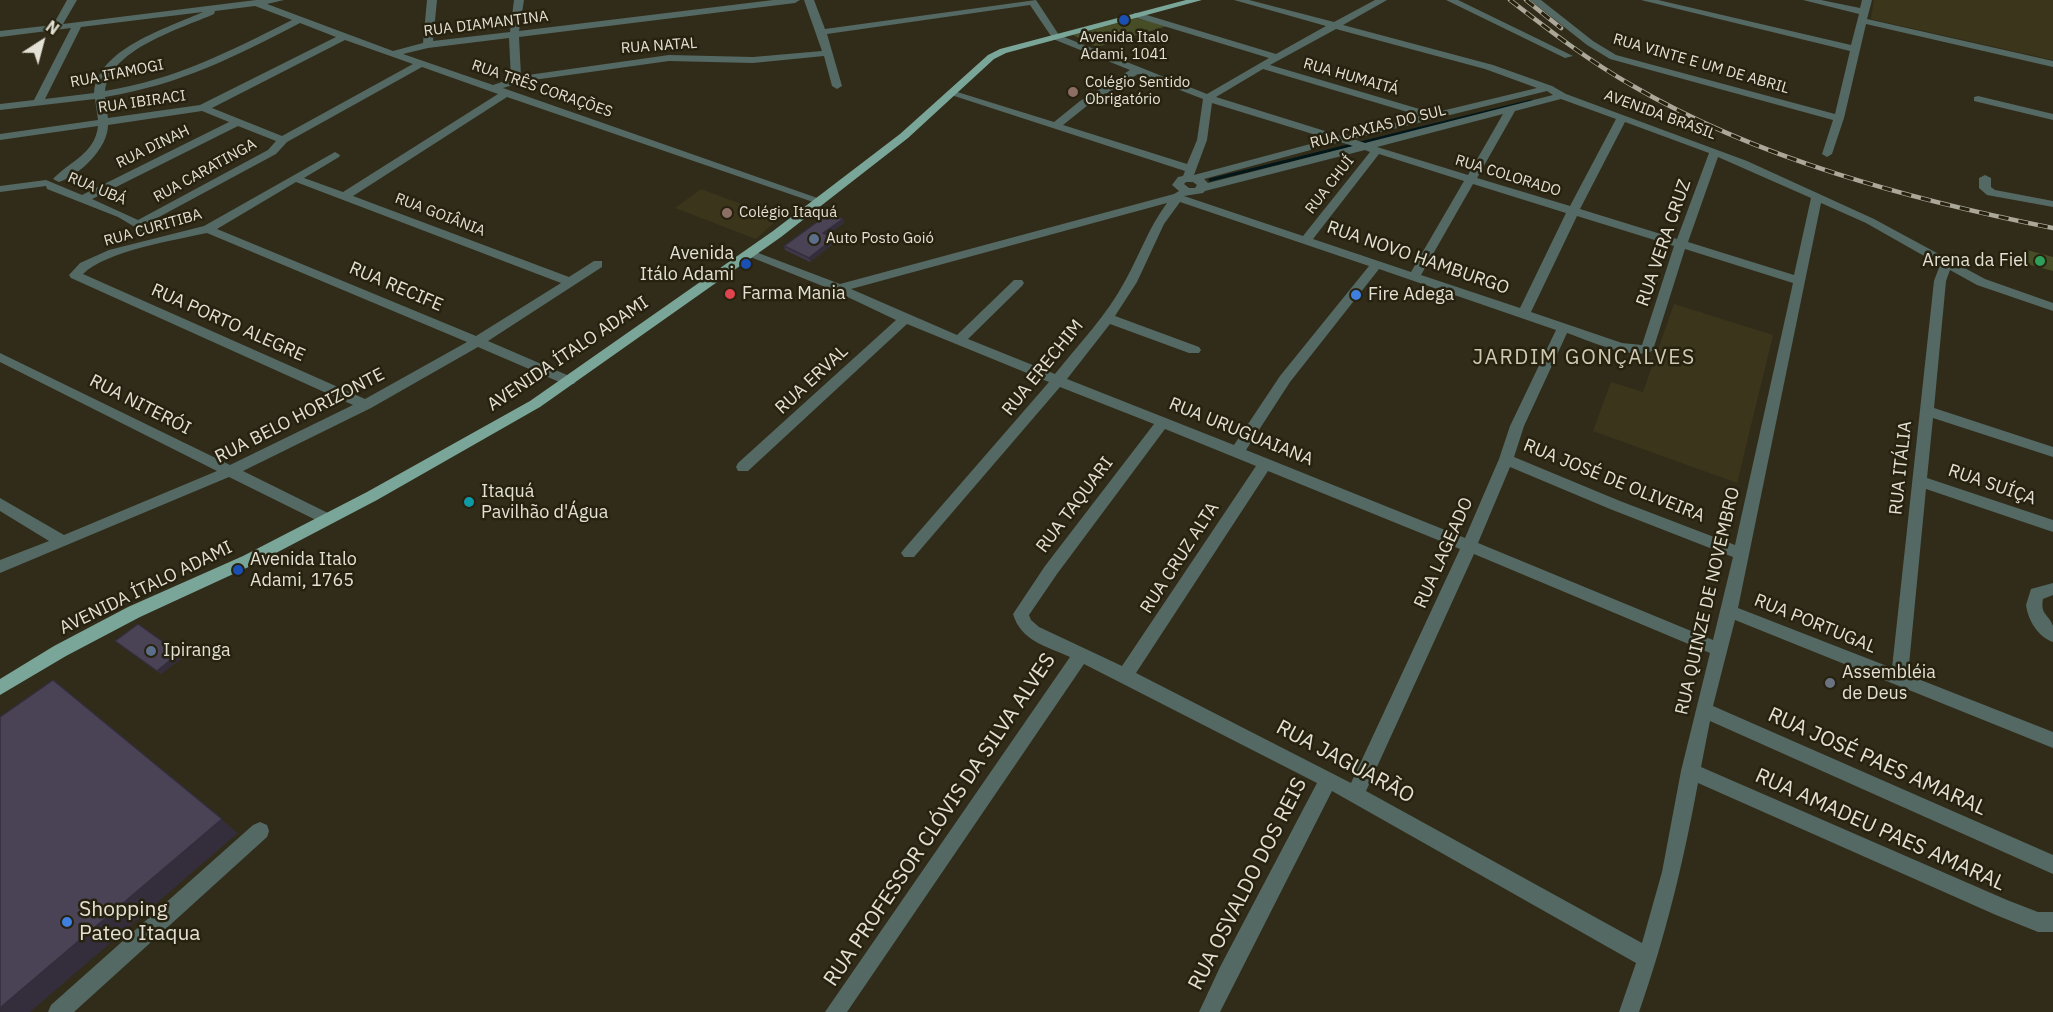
<!DOCTYPE html>
<html>
<head>
<meta charset="utf-8">
<style>
  body { margin:0 }
  #map { position:relative; width:2053px; height:1012px; overflow:hidden; background:#312c19; font-family:"IBM Plex Sans",sans-serif }
  canvas { display:block }
  .north { position:absolute; left:12px; top:12px; width:60px; height:60px; -webkit-text-stroke:4px #27220f; paint-order:stroke; rotate:36deg; font-size:16px; font-weight:700; line-height:24px; text-align:center; color:#e3e0d4 }
  .north::after { content:''; display:block; margin:auto; width:21px; height:27px; background:#e3e0d4; clip-path:polygon(50% 0,100% 100%,50% 72%,0 100%) }
</style>
</head>
<body>
<div id="map">
<canvas width="2053" height="1012"></canvas>
<div class="north">N</div>
</div>
<script>
const ctx = document.querySelector('canvas').getContext('2d');
ctx.lineJoin = 'round';
function fill(path, color) { ctx.fillStyle = color; ctx.fill(path, 'evenodd'); }
function strokePath(path, color, width, dash) { ctx.strokeStyle = color; ctx.lineWidth = width; ctx.lineCap = dash ? 'butt' : 'round'; ctx.setLineDash(dash || []); ctx.stroke(path); }
function write(font, color, halo, rows, align = 'center') {
  ctx.font = font + ' "IBM Plex Sans",sans-serif'; ctx.lineWidth = 5; ctx.setLineDash([]); ctx.textBaseline = 'middle'; ctx.strokeStyle = halo; ctx.fillStyle = color; for (const [text, x, y, turn = 0] of rows) {
    ctx.save(); ctx.translate(x, y); ctx.rotate((+turn || 0) * Math.PI / 180); ctx.textAlign = isNaN(turn) ? turn : align; if (halo) ctx.strokeText(text, 0, 0); ctx.fillText(text, 0, 0); ctx.restore();
  }
}
const built = new Path2D(`
  M1874 0H2053V60L1871 19Z
  M701 189 779 218 756 239 675 208Z
  M1674 304 1773 335 1737 483 1593 431 1611 382 1643 392Z`);
const green = new Path2D(`
  M1136 18 1167 26 1097 47 1073 35Z
  M2027 250 2053 257V271L2027 264Z`);
const stream = new Path2D(`
  M1210 180 1531 101`);
const minor = new Path2D(`
  M67 0H77L63 24 256 0H284L267 4 393 51 423 43 427 0H437L433 41 510 32 514 0H524L519 31 773 0H800L795 3 519 37 521 76 669 55 753 57 822 51 804 0H814L825 29 1036 0 1059 35 1207 94 1269 58 1134 17V13H1140L1276 54 1326 26 1234 0H1249L1334 22 1375 0H1387L1343 25 1493 65 1552 86 1566 94 1747 161 1874 219 1985 279 2053 303V311L1977 285 1950 270 1946 281 1934 408 2053 447V457L1933 418 1927 478 2053 520V532L1926 489 1908 675 2053 732V748L1735 620 1713 706 2053 855V874L1710 721 1701 767 2007 900 2038 912H2053V932H2038L1996 915 1698 783C1683 864 1666 935 1639 1012H1619L1636 963 1332 791 1220 1012H1199L1220 967 1317 783 1084 664 847 1012H825L1070 657C1046 646 1021 641 1013 614L1045 566 1154 424 1060 387 914 557H904L901 553 904 549 1049 382 907 324 748 471H738L736 467 738 463 896 320 835 291 743 254 745 251H753L840 284 1174 194 1179 191 1172 185 1178 177 1183 176 1185 171 945 93 954 91 1054 122 1080 101 1130 70 1053 39 1030 5 827 34 842 86 837 89 832 86 824 56 753 63 669 61 526 81 503 88 826 201 824 203H816L507 97 353 196 569 277 594 261H602V267L488 341 574 378 576 381 574 384H564L478 347 371 408 243 471 332 515 335 519 332 523H322L229 477 0 573V560L49 541 0 511V498L64 535 217 471 0 362V353L230 465 353 405 71 278 69 275 80 263 109 250 204 226 335 152 340 155 339 157 304 178 343 192 498 94 422 67 287 142 276 154 146 224 151 229 145 233 118 217 47 189 46 186 0 192V186L46 180 82 195 229 122 202 111 108 125C108 148 80 175 59 182L53 179C70 161 95 154 98 126L0 140V134L98 120 95 99 0 110V104L34 100 71 28 0 37V31L53 25ZM255 6 292 20C228 52 177 79 105 91 110 49 180 29 214 14L215 11ZM203 12C168 28 98 48 94 93L45 99 81 27ZM300 23 336 37 200 105 108 118 105 97C182 84 232 58 300 23ZM1336 29 1485 69 1537 88 1433 113 1270 65ZM509 38 511 79 493 85 403 54 428 48ZM345 40 413 64 282 136 212 108ZM1263 69 1421 116 1341 136 1216 97ZM1138 74 1203 99 1197 140 1187 164 1063 125 1088 105ZM1547 91 1553 95 1365 143 1353 139ZM1561 99 1616 119 1570 206 1477 178 1515 111ZM1212 103 1329 139 1194 175 1207 140ZM1503 114 1468 175 1377 147ZM1625 122 1709 153 1677 239 1580 209ZM238 126 276 141 268 150 138 220 92 199ZM1340 142 1353 146 1208 183 1204 179ZM1365 150 1370 152 1303 236 1184 196 1203 193 1205 191ZM1379 154 1464 181 1411 272 1313 239ZM1718 157 1811 198 1794 275 1688 242ZM296 182 561 283 476 336 217 229ZM1186 182H1193L1197 185 1195 188H1189L1184 184ZM1473 184 1566 213 1520 308 1421 275ZM1180 202 1369 266 1280 376 1234 445 1067 379 1110 324 1189 353H1199L1201 350 1199 347 1115 316 1137 282 1164 224ZM1167 203C1149 227 1140 254 1125 281 1107 315 1079 344 1055 374L968 339 1022 286 1024 283 1022 280H1014L957 335 851 289ZM1821 203 1866 223 1940 265 1934 281 1892 668 1738 608ZM1577 216 1674 246 1642 345 1622 343 1531 312ZM207 233 467 342 365 399 83 274C106 251 175 240 207 233ZM1685 249 1793 283 1735 545 1620 501 1514 457 1524 426 1567 333C1585 339 1638 363 1653 350ZM1379 269 1556 330 1510 426 1499 459 1465 538 1246 450 1290 382ZM1165 429 1256 466 1122 666 1039 627 1031 620 1029 615 1057 574ZM1510 467 1610 509 1733 557 1713 640 1478 543ZM1268 471 1460 549 1351 783 1136 673ZM1474 554 1710 653 1681 771 1662 872 1642 943 1366 791Z
  M1446 0H1458L1573 56 1565 58Z
  M1530 0H1541L1593 41 1616 55 1835 114 1850 51 1641 0H1658L1851 45 1859 14 1803 0H1821L1860 8 1862 0H1872L1867 19 2053 61V67L1866 24 1844 118 1832 154 1827 157 1822 154 1833 120 1610 59 1587 45Z
  M1978 96 2053 114V120L1974 101V97Z
  M1985 175 1991 178V187L1995 190 2053 201V207L1987 195 1979 188V178Z
  M2053 583V595L2043 599C2040 615 2049 614 2053 626 2053 630 2053 638 2053 642 2038 637 2028 620 2026 605L2031 589Z
  M260 822 267 825 269 831 267 837 74 1012H48L51 1005 253 825Z`);
const major = new Path2D(`
  M1186 0H1202L1006 53 994 59 908 138 781 237 540 407 377 500 255 564 140 617 66 656 0 695V679L54 646 128 607 243 556 367 492 530 401 773 231 900 134 988 55 1000 49Z`);
const rail = new Path2D(`
  M1510 0C1550 31 1589 61 1633 86 1758 159 1912 200 2053 228
  M1526 0 1561 28`);
const wall = new Path2D(`
  M843 219 844 223 827 235 834 238 835 242 810 262 785 250 784 246Z
  M115 641 183 657 161 674Z`);
const shadedWall = new Path2D(`
  M843 219 844 223 823 237V233Z
  M834 238 835 242 810 262 809 258Z
  M179 653 183 657 161 674 157 671Z
  M53 680 238 833 30 1012H0Z`);
const building = new Path2D(`
  M828 214 843 219 823 233 834 238 809 258 784 246Z
  M138 624 179 653 157 671 115 641Z
  M53 680 222 819 0 1008V717Z`);
const markers = [
  [1124,20,6,"#1a4fb4"],
  [1073,92,6,"#8d6e63"],
  [727,213,6,"#8d6e63"],
  [814,239,6,"#5c6f8a"],
  [2040,261,6,"#2e9e5b"],
  [746,264,6,"#1a4fb4"],
  [730,294,6,"#e0444e"],
  [1356,295,6,"#3f7fe0"],
  [469,502,6,"#0f9aa8"],
  [238,570,6,"#1a4fb4"],
  [151,651,6,"#5c6f8a"],
  [1830,683,6,"#6b7280"],
  [67,922,6,"#3f7fe0"]
];
const farStreetnames = [
  ["RUA DIAMANTINA",486,24,-7],
  ["RUA NATAL",659,46,-4],
  ["RUA VINTE E UM DE ABRIL",1701,64,16],
  ["RUA ITAMOGI",117,74,-11],
  ["RUA HUMAITÁ",1351,77,16],
  ["RUA TRÊS CORAÇÕES",542,89,19],
  ["RUA IBIRACI",142,102,-8],
  ["AVENIDA BRASIL",1660,115,20],
  ["RUA CAXIAS DO SUL",1378,127,-14],
  ["RUA DINAH",153,147,-26],
  ["RUA CARATINGA",205,171,-29],
  ["RUA COLORADO",1508,176,17],
  ["RUA CHUÍ",1330,185,-52],
  ["RUA UBÁ",97,189,23],
  ["RUA GOIÂNIA",440,215,21],
  ["RUA CURITIBA",153,228,-16]
];
const farPoinames = [
  ["Avenida Italo",1124,38,"center"],
  ["Adami, 1041",1124,55,"center"],
  ["Colégio Sentido",1085,83],
  ["Obrigatório",1085,100],
  ["Colégio Itaquá",739,213],
  ["Auto Posto Goió",826,239]
];
const streetNames = [
  ["RUA VERA CRUZ",1664,243,-71],
  ["RUA NOVO HAMBURGO",1418,258,19],
  ["RUA RECIFE",396,287,23],
  ["RUA PORTO ALEGRE",228,323,24],
  ["AVENIDA ÍTALO ADAMI",568,354,-34],
  ["RUA ERECHIM",1043,368,-51],
  ["RUA ERVAL",812,380,-43],
  ["RUA NITERÓI",140,405,27],
  ["RUA BELO HORIZONTE",300,416,-27],
  ["RUA URUGUAIANA",1241,432,22],
  ["RUA ITÁLIA",1901,468,-84],
  ["RUA JOSÉ DE OLIVEIRA",1614,481,22],
  ["RUA SUÍÇA",1992,485,19],
  ["RUA TAQUARI",1075,505,-53],
  ["RUA LAGEADO",1444,553,-66],
  ["RUA CRUZ ALTA",1180,558,-57],
  ["AVENIDA ÍTALO ADAMI",146,588,-26],
  ["RUA QUINZE DE NOVEMBRO",1708,601,-77],
  ["RUA PORTUGAL",1815,624,22]
];
const poiNames = [
  ["Avenida",734,254,"right"],
  ["Itálo Adami",734,275,"right"],
  ["Arena da Fiel",2028,261,"right"],
  ["Farma Mania",742,294],
  ["Fire Adega",1368,295],
  ["Itaquá",481,492],
  ["Pavilhão d'Água",481,513],
  ["Avenida Italo",250,560],
  ["Adami, 1765",250,581],
  ["Ipiranga",163,651],
  ["Assembléia",1842,673],
  ["de Deus",1842,694]
];
const quarterNames = [
  ["JARDIM GONÇALVES",1584,358]
];
const nearStreetnames = [
  ["RUA JAGUARÃO",1345,762,28],
  ["RUA JOSÉ PAES AMARAL",1877,762,24],
  ["RUA PROFESSOR CLÓVIS DA SILVA ALVES",940,820,-56],
  ["RUA AMADEU PAES AMARAL",1880,830,24],
  ["RUA OSVALDO DOS REIS",1248,884,-63]
];
const nearPoinames = [
  ["Shopping",79,910],
  ["Pateo Itaqua",79,934]
];
fill(built, '#3b351b');
fill(green, '#474e27');
strokePath(stream, '#001619', 3);
fill(minor, '#546963');
fill(major, '#7aa699');
strokePath(rail, '#aba89a', 4.5);
strokePath(rail, '#27220f', 3, [10]);
fill(wall, '#403949');
fill(shadedWall, '#342e3c');
fill(building, '#4a4255');
strokePath(building, '#342e3c', 1.5);
for (const [x, y, r, color] of markers) { const dot = new Path2D(); dot.arc(x, y, r, 0, 2 * Math.PI); ctx.fillStyle = color; ctx.fill(dot); strokePath(dot, '#27220f', 2); }
write('15px', '#e3e0d4', '#27220f', farStreetnames);
write('15px', '#e3e0d4', '#27220f', farPoinames, 'left');
write('18px', '#e3e0d4', '#27220f', streetNames);
write('18px', '#e3e0d4', '#27220f', poiNames, 'left');
ctx.letterSpacing = '1.5px';
write('21px', '#cfc9b2', '#27220f', quarterNames);
ctx.letterSpacing = '0px';
write('21px', '#e3e0d4', '#27220f', nearStreetnames);
write('21px', '#e3e0d4', '#27220f', nearPoinames, 'left');
</script>
</body>
</html>
